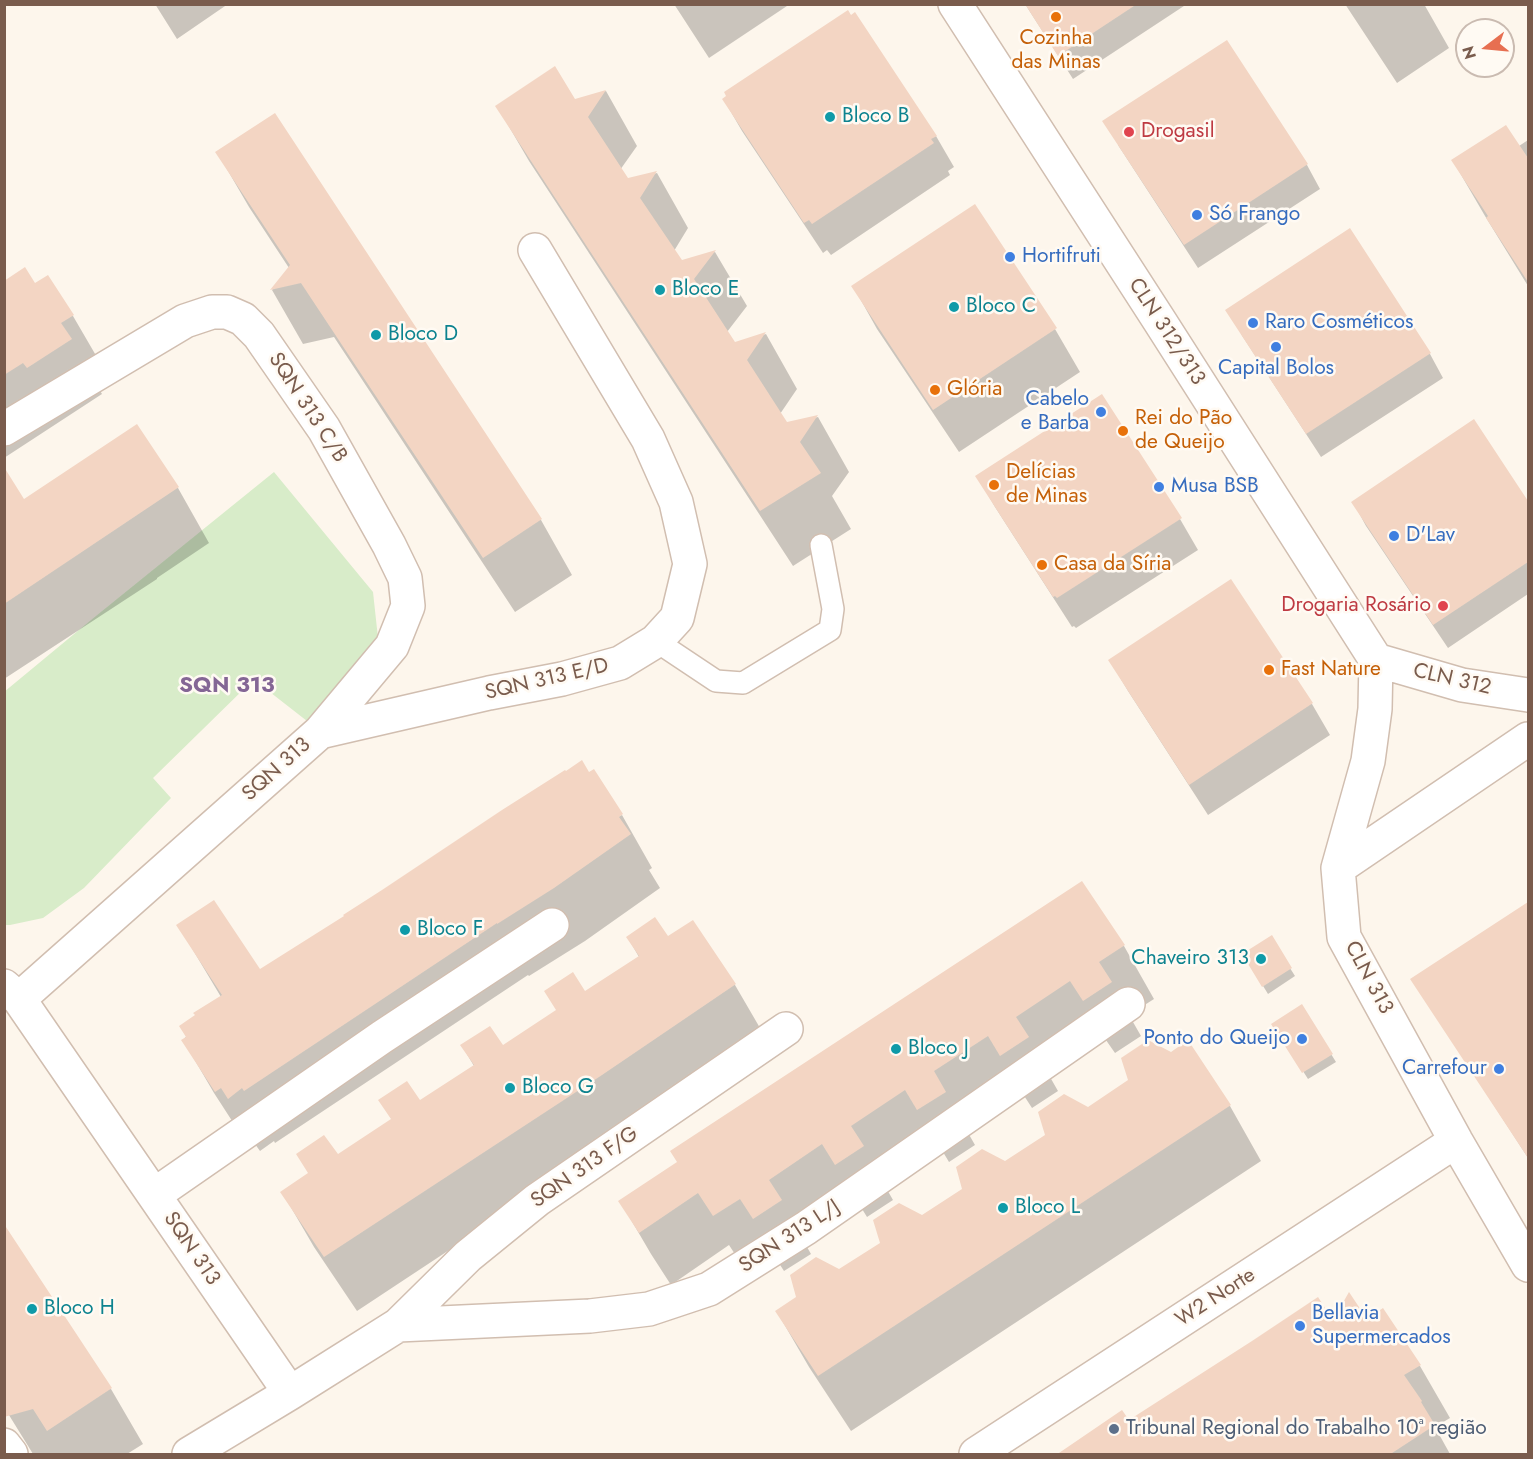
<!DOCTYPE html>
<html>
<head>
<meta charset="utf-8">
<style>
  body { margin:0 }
  #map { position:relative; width:1533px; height:1459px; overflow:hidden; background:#fdf6ec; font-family:Jost,sans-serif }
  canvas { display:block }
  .frame { position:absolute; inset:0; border:6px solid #7a5c4d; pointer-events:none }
  .north { position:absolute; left:1455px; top:18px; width:60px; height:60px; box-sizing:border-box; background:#fffaf3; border:2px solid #cabbb1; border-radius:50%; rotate:254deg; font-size:16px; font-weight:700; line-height:24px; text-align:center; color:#7a5c4d }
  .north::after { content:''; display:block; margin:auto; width:21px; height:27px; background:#e76f51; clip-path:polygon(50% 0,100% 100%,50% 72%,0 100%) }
</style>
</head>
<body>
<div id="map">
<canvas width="1533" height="1459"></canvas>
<div class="frame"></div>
<div class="north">N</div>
</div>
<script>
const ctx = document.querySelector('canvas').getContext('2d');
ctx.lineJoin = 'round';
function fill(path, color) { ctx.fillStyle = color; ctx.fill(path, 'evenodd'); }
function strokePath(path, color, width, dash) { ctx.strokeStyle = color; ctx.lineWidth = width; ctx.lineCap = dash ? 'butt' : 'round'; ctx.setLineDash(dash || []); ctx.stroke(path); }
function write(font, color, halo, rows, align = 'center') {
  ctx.font = font + ' Jost,sans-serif'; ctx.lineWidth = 5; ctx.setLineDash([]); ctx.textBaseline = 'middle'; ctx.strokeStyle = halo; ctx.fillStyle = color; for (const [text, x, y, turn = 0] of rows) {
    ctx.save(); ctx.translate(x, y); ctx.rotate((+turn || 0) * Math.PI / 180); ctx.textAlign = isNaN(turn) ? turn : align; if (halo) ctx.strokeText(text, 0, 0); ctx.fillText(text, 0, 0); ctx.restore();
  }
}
const green = new Path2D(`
  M274 472 373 592 378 638 337 701 307 721 257 682 249 684 153 778 171 798 84 888 43 918 10 925H4V692L91 620Z`);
const shadow = new Path2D(`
  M155 4H228L177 39Z
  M674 4H790L709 58Z
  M1025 4H1187L1073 79Z
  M1345 4H1424L1449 48 1397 83Z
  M1226 42 1307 165 1320 189 1198 268 1118 145Z
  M606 91 637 146 620 170 627 180 657 173 688 228 674 251 681 262 715 252 747 306 727 332 734 343 766 334 797 389 780 414 787 424 818 417 849 472 832 496 851 529 793 566 529 161 497 106 575 100Z
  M724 100 936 136 954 167 948 171 950 175 831 255 827 250 823 253 742 131Z
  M1528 140V286L1485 216 1453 161 1519 146Z
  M217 152 541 520 572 575 515 612 334 337 303 344 272 290 289 268 249 207Z
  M1349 230 1430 354 1443 378 1321 457 1241 334Z
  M4 283 35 285 73 316 105 371 93 378 102 394 4 458Z
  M853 286 1055 329 1080 372 959 452 877 329Z
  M1474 421 1528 504V594L1448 648 1366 526 1353 502Z
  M137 426 178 488 209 543 157 578V579L4 679V514Z
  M977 476 1180 519 1198 550 1076 628 1074 626 1072 627 995 507Z
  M1231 581 1312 704 1330 735 1208 815 1128 691 1110 661Z
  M622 815 652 868 649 870 660 888 585 941 529 976 528 975 275 1143 274 1141 260 1151 252 1140 247 1144 214 1093 183 1040 221 997 178 925 260 972Z
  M1082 883 1124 946 1154 999 1129 1015 1141 1036 1115 1053 1101 1033 1046 1070 1058 1091 1032 1108 1019 1088 963 1124 975 1145 949 1162 937 1142 881 1179 893 1200 867 1217 854 1196 799 1233 811 1254 784 1271 771 1251 744 1268 729 1245 671 1285 651 1254 620 1201 678 1163Z
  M1528 903V1158L1413 980Z
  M693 922 735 985 767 1040 357 1311 314 1247 282 1192 392 1120 380 1100 419 1102 474 1066 462 1046 502 1047 639 957 628 938 668 939Z
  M1271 938 1295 976 1268 994 1244 955Z
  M1302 1007 1336 1062 1308 1079 1278 1032Z
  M1188 1042 1230 1106 1261 1161 851 1431 809 1367 777 1312Z
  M4 1228 111 1389 143 1444 127 1454H33L4 1407Z
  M1367 1321 1420 1366 1450 1418 1435 1427 1450 1454H1058L1128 1422 1333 1323Z`);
const building = new Path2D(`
  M1025 4H1137L1058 56Z
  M848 10 851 15 855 12 937 136 931 139 934 143 812 224 809 220 804 223 722 99 726 96 724 92Z
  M1227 40 1308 164 1184 245 1102 121Z
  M555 66 575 99 606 90 588 117 628 178 657 171 640 198 682 260 716 250 694 279 735 342 766 332 747 360 787 422 818 415 800 442 821 473 760 511 495 106Z
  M275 113 542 519 483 558 301 283 270 290 290 265 215 152Z
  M1506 125 1528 158V282L1486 218 1488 216 1451 160Z
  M975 204 1057 328 933 410 851 286Z
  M1350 228 1431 353 1306 434 1225 310Z
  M25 267 35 283 48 275 74 315 61 323 72 339 27 368 23 363 4 375V281Z
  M1102 394 1182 518 1057 598 1055 596 1053 597 975 476Z
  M1474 419 1528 501V562L1433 625 1351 502Z
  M137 424 179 487 4 604V467L24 499Z
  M1231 579 1313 703 1189 785 1108 660Z
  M582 760 589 772 594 769 623 814 619 817 631 834 554 888 497 924V923L244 1091 242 1088 228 1099 221 1088 215 1092 181 1040 186 1037 179 1026 195 1015 193 1013 222 995 176 925 214 900 260 969 344 916 343 915 382 890 502 810 565 770 566 771Z
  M1082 881 1125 945 1099 962 1112 982 1083 1001 1070 981 1016 1017 1029 1037 1000 1056 988 1036 934 1071 946 1092 917 1110 905 1090 851 1126 864 1146 835 1165 822 1144 769 1180 782 1200 753 1219 740 1199 713 1216 698 1193 639 1233 618 1201 677 1162 670 1151Z
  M1528 902V1158L1410 979Z
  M655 917 668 936 693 920 736 984 602 1075 324 1257 280 1192 308 1173 296 1154 324 1135 338 1154 391 1119 378 1100 407 1081 420 1100 474 1065 460 1045 490 1026 503 1045 556 1010 544 991 573 972 585 991 639 956 626 937Z
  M1272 935 1292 968 1262 987 1242 954Z
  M1302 1004 1333 1054 1302 1073 1271 1024Z
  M1148 1040 1171 1052 1188 1040 1231 1105 818 1376 775 1311 796 1297 790 1275 816 1257 839 1269 880 1243 873 1220 899 1203 922 1215 962 1189 956 1167 982 1149 1005 1161 1045 1135 1038 1112 1064 1094 1088 1107 1128 1080 1121 1058Z
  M4 1224 112 1388 47 1431 33 1409 4 1417Z
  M1349 1292 1367 1319 1383 1308 1421 1365 1404 1375 1422 1401 1421 1402 1435 1425 1389 1455H1056L1122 1410 1129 1420 1252 1341 1318 1297 1333 1320Z`);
const service = new Path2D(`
  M656 641 716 681 743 683 830 630 833 609 821 545`);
const minor = new Path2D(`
  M4 429 185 321 212 312H227L243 319 259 335 324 429 389 545 405 578 408 606 392 646 320 732 19 999
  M320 732 489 693 562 679 620 663 656 641 677 618 690 564 676 502 648 439 535 250
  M4 986 19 999 290 1393
  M154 1195 382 1037 552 925
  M398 1325 590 1316 649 1309 709 1289 806 1228 1128 1004
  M4 1445 11 1454
  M189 1454 290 1393 398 1325 468 1256 537 1200 786 1029`);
const tertiary = new Path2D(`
  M955 4 1159 320 1376 660
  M1376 660 1375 709 1368 761 1338 868 1344 937 1456 1141 1528 1265
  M1376 660 1462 685 1528 695
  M1338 868 1528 739
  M976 1454 1456 1141`);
const markers = [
  [1056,17,6,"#e8710a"],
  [830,117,6,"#0f9aa8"],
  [1129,132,6,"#e0444e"],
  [1197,215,6,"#3f7fe0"],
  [1010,257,6,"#3f7fe0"],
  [660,290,6,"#0f9aa8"],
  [954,307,6,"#0f9aa8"],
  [1253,323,6,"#3f7fe0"],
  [376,335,6,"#0f9aa8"],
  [1276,347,6,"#3f7fe0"],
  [935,390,6,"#e8710a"],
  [1101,412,6,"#3f7fe0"],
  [1123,431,6,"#e8710a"],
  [994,485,6,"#e8710a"],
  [1159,487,6,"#3f7fe0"],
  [1394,536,6,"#3f7fe0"],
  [1042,565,6,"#e8710a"],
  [1443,606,6,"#e0444e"],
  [1269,670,6,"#e8710a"],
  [405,930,6,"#0f9aa8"],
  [1261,959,6,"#0f9aa8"],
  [1302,1039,6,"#3f7fe0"],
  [896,1049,6,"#0f9aa8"],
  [1499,1069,6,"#3f7fe0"],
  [510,1088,6,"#0f9aa8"],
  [1003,1208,6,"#0f9aa8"],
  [32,1309,6,"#0f9aa8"],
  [1300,1326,6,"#3f7fe0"],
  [1114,1429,6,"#5c6f8a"]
];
const foodNames = [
  ["Cozinha",1056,39,"center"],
  ["das Minas",1056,63,"center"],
  ["Glória",947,390],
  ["Rei do Pão",1135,419],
  ["de Queijo",1135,443],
  ["Delícias",1006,473],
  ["de Minas",1006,497],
  ["Casa da Síria",1054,565],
  ["Fast Nature",1281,670]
];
const cultureNames = [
  ["Bloco B",842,117],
  ["Bloco E",672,290],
  ["Bloco C",966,307],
  ["Bloco D",388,335],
  ["Bloco F",417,930],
  ["Chaveiro 313",1249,959,"right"],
  ["Bloco J",908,1049],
  ["Bloco G",522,1088],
  ["Bloco L",1015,1208],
  ["Bloco H",44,1309]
];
const healthNames = [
  ["Drogasil",1141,132],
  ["Drogaria Rosário",1431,606,"right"]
];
const shopNames = [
  ["Só Frango",1209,215],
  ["Hortifruti",1022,257],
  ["Raro Cosméticos",1265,323],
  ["Capital Bolos",1276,369,"center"],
  ["Cabelo",1089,400,"right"],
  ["e Barba",1089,424,"right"],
  ["Musa BSB",1171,487],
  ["D'Lav",1406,536],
  ["Ponto do Queijo",1290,1039,"right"],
  ["Carrefour",1487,1069,"right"],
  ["Bellavia",1312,1314],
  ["Supermercados",1312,1338]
];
const streetNames = [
  ["CLN 312/313",1166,332,57],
  ["SQN 313 C/B",307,408,57],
  ["SQN 313 E/D",547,680,-13],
  ["CLN 312",1452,680,13],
  ["SQN 313",277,770,-42],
  ["CLN 313",1368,978,62],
  ["SQN 313 F/G",585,1168,-35],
  ["SQN 313 L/J",790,1237,-33],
  ["SQN 313",191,1249,56],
  ["W2 Norte",1216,1298,-33]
];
const serviceNames = [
  ["Tribunal Regional do Trabalho 10ª região",1126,1429]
];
const neighbourhoodNames = [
  ["SQN 313",227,687]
];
fill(green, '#d8ecc9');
fill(shadow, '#0003');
fill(building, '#f3d5c3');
strokePath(service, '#d1beb0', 24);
strokePath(minor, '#d1beb0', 36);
strokePath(tertiary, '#d1beb0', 36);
strokePath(service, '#fff', 21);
strokePath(minor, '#fff', 33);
strokePath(tertiary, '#fff', 33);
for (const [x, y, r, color] of markers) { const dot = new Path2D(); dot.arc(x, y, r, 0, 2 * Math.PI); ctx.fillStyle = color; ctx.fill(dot); strokePath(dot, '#fffaf3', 2); }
write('21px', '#c56008', '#fffaf3', foodNames, 'left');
write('21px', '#0d838f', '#fffaf3', cultureNames, 'left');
write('21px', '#be3a42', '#fffaf3', healthNames, 'left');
write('21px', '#366cbe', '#fffaf3', shopNames, 'left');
write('21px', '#7a5c4d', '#fffaf3', streetNames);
write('21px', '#4e5e75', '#fffaf3', serviceNames, 'left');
write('bold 22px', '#846695', '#fffaf3', neighbourhoodNames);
</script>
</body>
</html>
